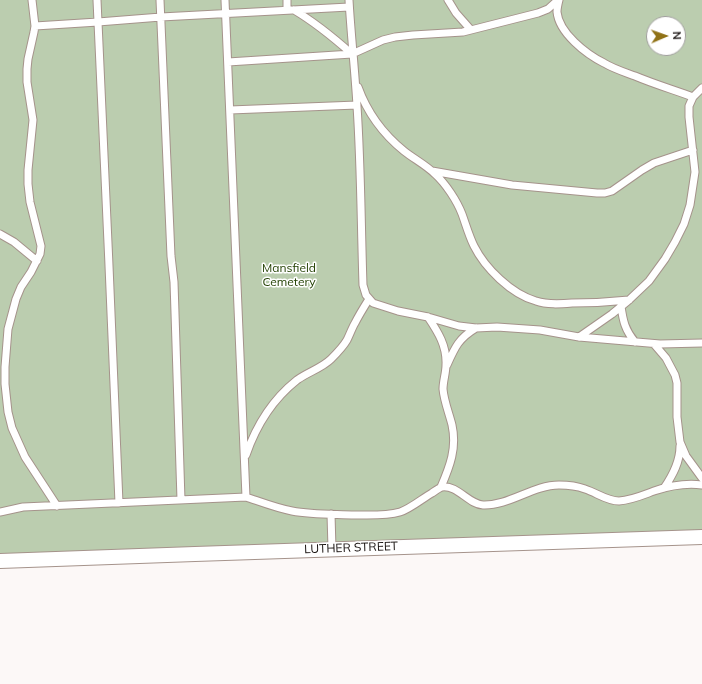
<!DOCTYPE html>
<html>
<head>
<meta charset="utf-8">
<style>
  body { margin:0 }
  #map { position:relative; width:702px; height:684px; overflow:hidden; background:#fcf8f7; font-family:Mulish,sans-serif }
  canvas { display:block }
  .north { position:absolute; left:646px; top:16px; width:40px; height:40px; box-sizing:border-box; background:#fff; border:1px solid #a09e9d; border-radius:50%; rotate:88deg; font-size:11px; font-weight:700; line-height:16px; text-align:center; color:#120c0a }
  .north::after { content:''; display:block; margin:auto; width:14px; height:18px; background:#907217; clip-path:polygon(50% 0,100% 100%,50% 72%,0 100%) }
</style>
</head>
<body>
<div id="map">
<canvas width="702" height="684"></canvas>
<div class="north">N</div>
</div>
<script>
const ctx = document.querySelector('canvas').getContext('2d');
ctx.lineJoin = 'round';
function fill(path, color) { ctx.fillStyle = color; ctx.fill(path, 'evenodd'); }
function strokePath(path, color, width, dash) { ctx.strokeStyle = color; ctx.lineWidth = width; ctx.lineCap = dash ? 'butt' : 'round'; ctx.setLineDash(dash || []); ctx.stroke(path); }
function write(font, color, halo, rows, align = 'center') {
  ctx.font = font + ' Mulish,sans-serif'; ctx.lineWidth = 3; ctx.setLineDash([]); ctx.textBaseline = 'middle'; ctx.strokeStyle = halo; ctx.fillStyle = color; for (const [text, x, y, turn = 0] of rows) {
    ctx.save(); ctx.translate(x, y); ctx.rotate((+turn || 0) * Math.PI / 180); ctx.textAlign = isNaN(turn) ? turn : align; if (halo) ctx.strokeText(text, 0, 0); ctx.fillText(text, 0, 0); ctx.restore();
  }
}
const green = new Path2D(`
  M0 0H702V537L0 560ZM654 24H678V48H654Z`);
const service = new Path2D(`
  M32 0 35 26
  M97 0C104 168 113 335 119 503
  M160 0 171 256 174 282 181 500
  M225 0 246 497C261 502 276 508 292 511 313 515 334 514 355 515 371 515 386 516 400 512 410 509 423 498 432 493 435 491 439 488 442 487 458 485 468 504 483 505 509 506 533 485 559 485 567 485 577 486 585 489 597 493 607 501 619 501 632 500 643 495 654 491 669 486 687 483 702 485
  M287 0V10
  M349 0C351 35 355 71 357 106 361 165 361 225 363 285L366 295 373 303 398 311 428 317 459 326 476 328 497 327 540 330 579 337 660 344 702 343
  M448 0 456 13 471 30
  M559 0C558 4 557 8 557 12 559 33 586 54 604 63 614 69 624 72 635 76 654 84 674 90 693 97
  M294 10C316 23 334 38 352 54
  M228 62 352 54 383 40 395 37 413 35 463 32 538 13 548 9 558 0
  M358 87C367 112 383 134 404 151 414 159 426 165 435 174 446 184 457 201 462 214 466 225 469 236 474 246 485 268 511 294 536 301 547 305 560 304 572 303 591 303 610 302 629 300
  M230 110 357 105
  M432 171 512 185 597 193H605L612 191 642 170 654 163 693 150
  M0 234 14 242 37 261
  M621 306C623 321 625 330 635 342
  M428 317C438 332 447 346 446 365 446 373 443 381 443 389 444 401 449 413 452 425 457 448 450 466 441 487
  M579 337 612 314 629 300 649 281 665 259 675 242 684 224 690 205 695 172 689 117V106L693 97 702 88
  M654 344 666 358 675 375 677 383V417L680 442 686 456 702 478
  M447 365C455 347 459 338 476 328
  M246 455C256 426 273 399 297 380 308 372 322 368 331 359 337 353 343 347 347 340 350 334 352 328 355 323 359 315 364 307 369 299
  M664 488C673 475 680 462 680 446
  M57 506 25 457 12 428 8 412 5 384V367L8 329 16 299 21 287 31 272 40 254 41 246 30 202 28 184V170L33 120 27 82V69L28 59 34 32 35 26 98 22 161 17 349 7
  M0 512 23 507 246 497
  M331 514 332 549`);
const minor = new Path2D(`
  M0 561 195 554 702 537`);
const parkNames = [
  ["Mansfield",289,268],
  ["Cemetery",289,282]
];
const streetNames = [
  ["LUTHER STREET",351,548,-2]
];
fill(green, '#bbcdaf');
strokePath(service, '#a5938b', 9);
strokePath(minor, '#a5938b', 16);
strokePath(service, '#fff', 7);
strokePath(minor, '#fff', 14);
write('12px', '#244204', '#fff', parkNames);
write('12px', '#120c0a', '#fff', streetNames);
</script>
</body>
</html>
